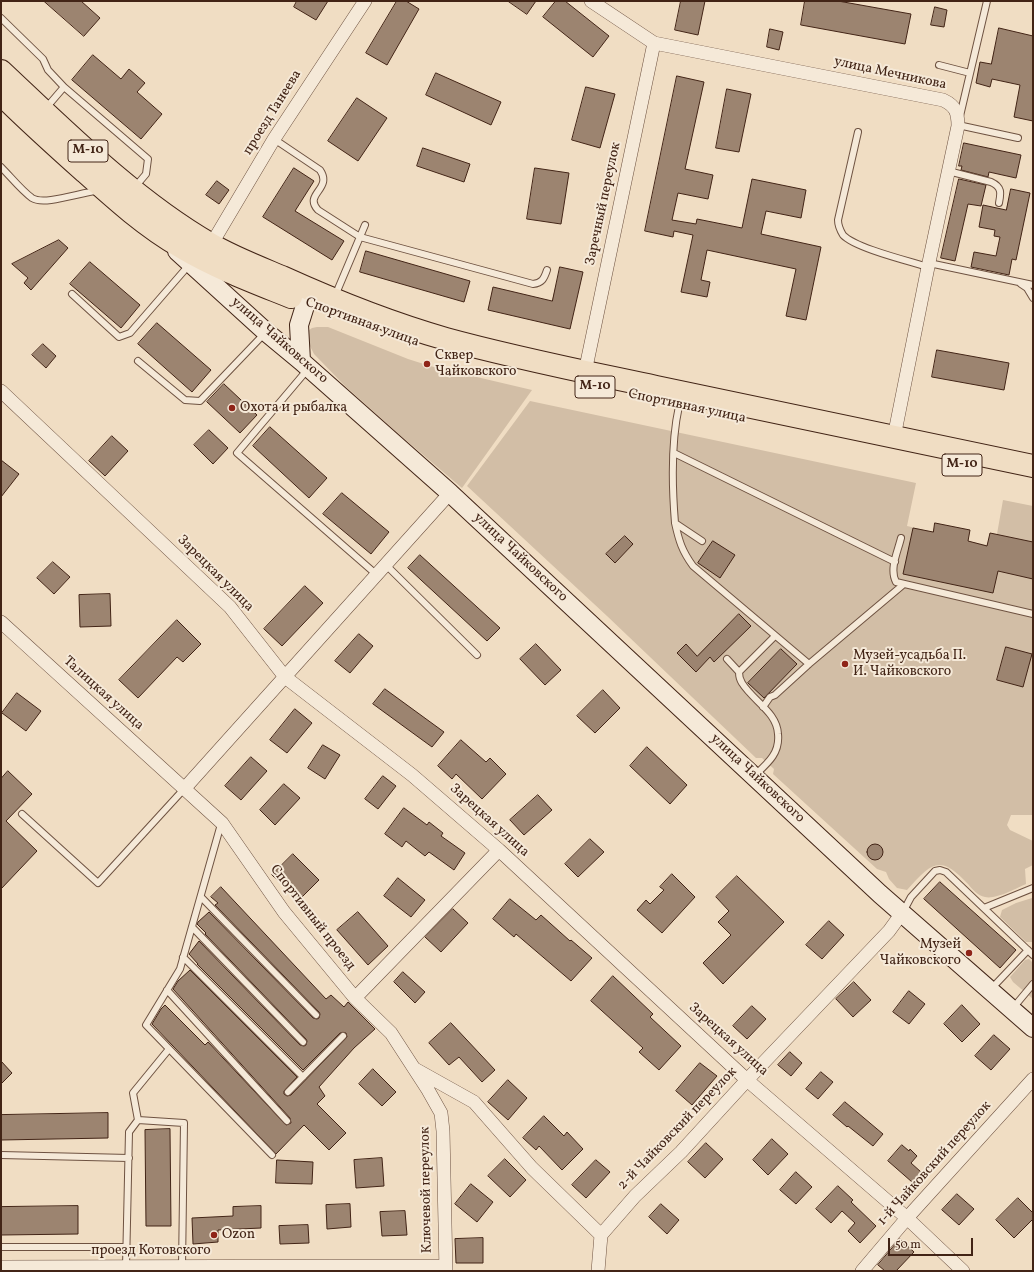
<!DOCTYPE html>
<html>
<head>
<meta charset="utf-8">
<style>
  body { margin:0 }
  #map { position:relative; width:1034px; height:1272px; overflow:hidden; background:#f0ddc3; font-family:Vollkorn,serif }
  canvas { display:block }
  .frame { position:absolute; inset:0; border:2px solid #422416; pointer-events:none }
  .scale { position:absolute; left:888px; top:1238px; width:85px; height:18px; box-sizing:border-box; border:2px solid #422416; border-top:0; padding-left:5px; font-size:12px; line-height:14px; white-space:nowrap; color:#422416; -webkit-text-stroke:3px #f5e9d8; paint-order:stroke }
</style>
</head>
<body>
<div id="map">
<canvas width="1034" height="1272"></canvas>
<div class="frame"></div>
<div class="scale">50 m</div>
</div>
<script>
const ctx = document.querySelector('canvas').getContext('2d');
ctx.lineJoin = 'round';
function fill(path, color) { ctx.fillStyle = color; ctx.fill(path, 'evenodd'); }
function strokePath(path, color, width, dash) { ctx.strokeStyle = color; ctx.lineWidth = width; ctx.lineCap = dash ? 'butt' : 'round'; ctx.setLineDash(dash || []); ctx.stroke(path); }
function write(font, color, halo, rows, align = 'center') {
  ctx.font = font + ' Vollkorn,serif'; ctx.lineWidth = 4; ctx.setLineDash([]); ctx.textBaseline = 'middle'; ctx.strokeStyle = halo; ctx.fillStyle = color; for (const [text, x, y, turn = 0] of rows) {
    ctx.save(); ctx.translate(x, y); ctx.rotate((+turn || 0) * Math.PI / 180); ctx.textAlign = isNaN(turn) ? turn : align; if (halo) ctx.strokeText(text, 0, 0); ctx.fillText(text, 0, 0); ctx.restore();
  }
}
const green = new Path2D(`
  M317 327H328L408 359 430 366 532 390 462 488 401 436 345 386 314 354 308 342V331L312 328Z
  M530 401 916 483 907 526 933 532 935 523 970 530 968 541 987 545 990 533 997 534 1003 500 1033 506V815H1011L1007 825 1010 830 1033 841V865L1025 869 1026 884C1017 888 995 900 985 897 978 896 972 889 968 884 940 854 932 862 907 890L897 888 889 879 886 872 877 869 773 774 774 769 762 758H756L607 616 467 486Z
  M1032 898 1033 942H1026L1000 917 1002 910 1016 903Z
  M1029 959 1033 963V999L1013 982 1010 977 1025 960Z`);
const building = new Path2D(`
  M44 1H81L100 18 84 36Z
  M297 1H328L316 20 294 7Z
  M397 1H406L419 9 387 65 366 53Z
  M508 1H536L527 14Z
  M556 1H565L609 36 593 57 543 17Z
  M681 1H705L698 35 675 30Z
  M805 1H838L911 14 905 44 801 25Z
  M935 7 947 10 944 27 931 25Z
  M999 28 1033 36V121L1014 117 1020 85 992 79 990 87 976 83 980 62 991 64Z
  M770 29 783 32 779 50 767 47Z
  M93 55 121 79 129 69 145 83 137 92 162 114 141 139 72 80Z
  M436 73 501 102 491 125 426 95Z
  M677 76 704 82 685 169 713 175 708 199 678 193 672 220 696 224 697 219 742 228 752 179 806 190 801 218 766 211 761 234 821 247 806 320 786 316 796 269 707 250 701 280 710 282 707 297 681 292 693 235 674 231 673 237 645 231Z
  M586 87 615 94 600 148 572 140Z
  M727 89 751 94 739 152 716 148Z
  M357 98 387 118 358 161 328 141Z
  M964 143 1021 155 1016 178 989 172 988 177 961 170 962 166H959Z
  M423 148 470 164 464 182 417 166Z
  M294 168 314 181 295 211 344 241 332 260 263 217Z
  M535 168 569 173 561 224 527 219Z
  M959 179 986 185 981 206 968 204 955 261 941 258Z
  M217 181 229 190 219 204 206 195Z
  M1011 189 1030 193 1016 260 1012 259 1009 275 971 267 974 252 996 256 1000 237 994 236 995 230 979 227 983 205 1006 210Z
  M59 240 68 248 31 290 24 283 28 278 12 264Z
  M366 251 470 281 464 302 360 272Z
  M90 262 140 305 121 328 70 284Z
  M560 267 583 272 570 329 488 310 493 287 552 301Z
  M157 323 211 370 192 392 138 344Z
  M43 344 56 356 46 368 32 355Z
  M937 350 1009 363 1004 390 932 377Z
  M224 384 257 415 240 433 207 402Z
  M270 427 327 478 309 498 253 446Z
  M209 430 228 448 213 464 194 445Z
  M112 436 128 451 105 476 89 461Z
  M1 460 19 474 1 497Z
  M342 493 389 532 371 554 323 514Z
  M935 523 970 530 968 541 987 546 990 533 1033 542V579L998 571 993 593 903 574 913 528 933 532Z
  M625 536 633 544 615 563 606 554Z
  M713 541 735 555 720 578 698 563Z
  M420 555 500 628 487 641 408 568Z
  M53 562 70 577 54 594 37 578Z
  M305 586 323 603 282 646 264 629Z
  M110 594 111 626 80 627 79 595Z
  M739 614 751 626 714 662 710 657 696 672 677 653 686 644 697 656Z
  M177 620 201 644 183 662 177 657 138 698 119 680Z
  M359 634 373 646 350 673 335 661Z
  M536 644 561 670 545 685 520 659Z
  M1006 647 1032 654 1023 687 997 680Z
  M781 649 797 664 764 698 748 683Z
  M385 689 444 732 432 747 373 704Z
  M603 690 620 708 595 733 577 716Z
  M17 693 41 711 26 731 2 713Z
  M295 709 312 723 287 753 270 740Z
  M461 740 486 762 490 758 506 774 482 799 456 774 452 779 438 766Z
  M323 745 340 755 325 779 308 768Z
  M647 747 687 785 670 804 630 766Z
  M251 757 267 771 241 800 225 786Z
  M8 771 32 794 6 821 37 851 1 889V779Z
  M383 776 396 786 378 809 365 799Z
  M284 784 300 798 275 825 260 810Z
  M538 795 552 810 524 835 510 820Z
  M404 808 427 825 429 822 443 833 441 836 465 853 454 870 429 852 425 856 406 841 402 847 385 834Z
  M590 839 604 852 578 877 565 864Z
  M867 852a8 8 0 1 1 16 0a8 8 0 1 1-16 0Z
  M293 854 319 880 298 901 272 875Z
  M672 874 695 897 662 933 637 910 646 900 650 904 664 890 660 887Z
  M737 876 784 922 723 984 703 963 731 935 718 922 729 911 716 897Z
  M398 878 425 900 411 917 384 896Z
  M940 882 1016 950 1000 968 924 899Z
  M221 887 326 999 331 995 344 1007 348 1002 375 1029 354 1048 319 1087 325 1096 317 1104 346 1133 329 1150 304 1125 276 1154 152 1024 161 1009 165 1005 205 1045 208 1042 286 1125 291 1123 290 1118 173 989 178 981 190 970 297 1077 284 1091V1094L287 1096 291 1095 347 1037 346 1033H340L303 1070 197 964H198L189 954 199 941 300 1045 304 1046 306 1045 307 1041 306 1039 205 934 206 933 197 924 198 922 209 912 313 1018 317 1019 319 1018 320 1014 319 1012 215 905 218 903 211 897Z
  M510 899 536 920 541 915 570 941 571 940 592 958 571 981 516 934 514 937 493 919Z
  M453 909 468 923 441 952 425 937Z
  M358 912 388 946 368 965 337 930Z
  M829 921 844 935 822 959 806 945Z
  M403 972 425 992 415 1003 394 982Z
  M613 976 653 1014 650 1017 681 1046 659 1070 639 1052 643 1048 591 1001Z
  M854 982 871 1000 853 1017 836 999Z
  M909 991 925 1004 909 1024 893 1012Z
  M962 1005 980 1024 962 1042 944 1024Z
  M752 1006 766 1019 747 1039 733 1026Z
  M451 1023 495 1070 482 1082 459 1057 449 1065 429 1043Z
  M994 1035 1010 1049 991 1070 975 1056Z
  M790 1052 802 1063 791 1076 778 1065Z
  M1 1061 12 1073 1 1084Z
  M700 1063 717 1076 692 1105 676 1091Z
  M373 1069 396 1092 382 1106 359 1084Z
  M821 1072 833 1082 818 1099 806 1089Z
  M508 1080 527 1098 508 1120 488 1102Z
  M845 1102 883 1134 873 1146 848 1126 847 1127 833 1115Z
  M108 1113V1138L1 1140V1115Z
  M544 1116 564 1136 567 1132 583 1149 562 1170 539 1146 536 1150 523 1138Z
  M170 1129 171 1226H146L145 1130Z
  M772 1139 788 1154 768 1175 753 1160Z
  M706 1143 723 1159 705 1178 688 1162Z
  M902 1145 909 1151 910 1149 917 1156 911 1163 921 1172 912 1182 888 1161Z
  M382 1158 384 1186 356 1188 354 1160Z
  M505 1159 526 1180 510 1197 488 1176Z
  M277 1160 313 1162 312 1184 276 1183Z
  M596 1160 610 1172 586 1198 572 1185Z
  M796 1172 812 1187 796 1204 780 1190Z
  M471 1184 493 1202 477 1222 455 1204Z
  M838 1186 853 1200 851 1202 876 1226 860 1243 848 1231 855 1223 842 1211 831 1223 816 1209Z
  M957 1194 974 1209 959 1225 942 1210Z
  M1018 1198 1033 1213V1219L1014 1238 996 1220Z
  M350 1204 351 1227 327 1229 326 1205Z
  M661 1204 679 1220 667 1234 649 1217Z
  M78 1206V1234L1 1235V1207Z
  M261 1206V1228L218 1230V1242L193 1244 192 1218 233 1216V1207Z
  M405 1211 407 1235 382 1236 380 1212Z
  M308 1225 309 1243 280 1244 279 1226Z
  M483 1238V1263H456L455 1239Z
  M900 1239 914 1252 896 1271H885L878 1265Z`);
const lane = new Path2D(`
  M1 18 43 59 48 70 64 87 46 108
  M939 65 970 73
  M64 87 148 159 146 174 135 187
  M960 116 987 1
  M958 125 1018 138
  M858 132 838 220C838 225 840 230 843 235 855 248 909 261 928 267
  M274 139 320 170C333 189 303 194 318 210L360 237 533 284C542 283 544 279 547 270
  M1 167C11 177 21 190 32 198 44 206 82 192 97 191
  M948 171 991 182C1002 187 1001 193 999 203
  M929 263 1033 285
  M1021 284 1027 288 1033 298
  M72 294 119 337 130 333 189 265
  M335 296 365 225
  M138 361 185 400 200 401 265 333
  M308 369 237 453 377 575
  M679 406C671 442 672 486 675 523L702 541
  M674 453 895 562
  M675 523C679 541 682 551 693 566L809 664
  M901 538C898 551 889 569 896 582L1033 614
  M386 565 477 655
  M727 659 739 672
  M763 707 770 697 775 695 809 664 904 584
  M755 775C768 763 780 753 778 734 777 712 753 701 742 683 740 680 739 675 739 672L775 636
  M22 814 98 883 184 789
  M221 824 180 969 146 1025 272 1155
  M201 897 316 1015
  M984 908 1033 888
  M903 912 911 897 935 871 940 870 946 872 1033 955
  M192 927 303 1042
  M183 957 303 1077
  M992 988 1028 950
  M167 990 287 1121
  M1013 1008 1033 984
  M169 1049 133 1093 138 1120 184 1123 182 1267
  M288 1092 343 1036
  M1 1155 129 1158
  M1 1247H126
  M126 1267 129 1132 138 1120`);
const street = new Path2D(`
  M591 1 654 43 943 100C956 106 958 113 958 126L928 267 894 437
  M207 249 211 245 274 139 365 1
  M585 372 654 43
  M1 391 230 607 285 677 412 775 499 850 747 1080 907 1218 963 1271
  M1 622 222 823 284 912 355 998 391 1033 428 1090 441 1113 443 1131 446 1271
  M184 789 450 493
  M355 998 499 850
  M415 1069 474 1102 532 1168 601 1235
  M1 1267 445 1266
  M598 1271 601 1235 635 1196 681 1152 747 1080 889 931 902 913
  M862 1271 907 1218 1033 1079`);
const secondary = new Path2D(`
  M177 251 266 332 301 361 450 493 880 894 1033 1028
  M301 361 299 325 310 290`);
const highway = new Path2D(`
  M1 71C65 131 134 200 210 244 232 257 258 267 282 277 335 301 390 323 446 339 515 358 586 372 656 387 781 414 907 440 1033 466
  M1 94C28 121 57 147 85 172 115 199 146 227 181 247 216 268 254 282 291 297`);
const markers = [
  [427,364,4,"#8f2418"],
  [232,408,4,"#8f2418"],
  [845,664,4,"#8f2418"],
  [969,953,4,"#8f2418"],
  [214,1235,4,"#8f2418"]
];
const shields = [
  [88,151,40],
  [595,387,40],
  [962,465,40]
];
const shieldNames = [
  ["М-10",88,151],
  ["М-10",595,387],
  ["М-10",962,465]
];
const streetNames = [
  ["улица Мечникова",890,74,12],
  ["проезд Танеева",273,113,-58],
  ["Заречный переулок",604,204,-78],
  ["Спортивная улица",362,323,20],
  ["улица Чайковского",279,341,41],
  ["Спортивная улица",687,407,12],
  ["улица Чайковского",520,558,43],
  ["Зарецкая улица",215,574,45],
  ["Талицкая улица",103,694,42],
  ["улица Чайковского",757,779,43],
  ["Зарецкая улица",489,821,42],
  ["Спортивный проезд",312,918,52],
  ["Зарецкая улица",728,1040,42],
  ["2-й Чайковский переулок",678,1129,-46],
  ["1-й Чайковский переулок",935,1164,-48],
  ["Ключевой переулок",427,1190,-91],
  ["проезд Котовского",151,1251]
];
const poiNames = [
  ["Сквер",435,356],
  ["Чайковского",435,372],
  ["Охота и рыбалка",240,408],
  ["Музей-усадьба П.",853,656],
  ["И. Чайковского",853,672],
  ["Музей",961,945,"right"],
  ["Чайковского",961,961,"right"],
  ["Ozon",222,1235]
];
fill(green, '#d2bea6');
fill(building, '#9c8470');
strokePath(building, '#422416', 1);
strokePath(lane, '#6e5241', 8);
strokePath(street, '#6e5241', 14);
strokePath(secondary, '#422416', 20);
strokePath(highway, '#422416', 24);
strokePath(lane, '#f5e9d8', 6);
strokePath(street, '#f5e9d8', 13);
strokePath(secondary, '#f5e9d8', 18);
strokePath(highway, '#f0ddc3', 22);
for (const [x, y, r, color] of markers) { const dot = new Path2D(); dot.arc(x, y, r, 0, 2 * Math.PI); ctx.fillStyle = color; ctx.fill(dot); strokePath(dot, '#f5e9d8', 1.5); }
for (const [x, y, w] of shields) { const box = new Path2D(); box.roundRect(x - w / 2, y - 11, w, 22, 3); ctx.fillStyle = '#f5e9d8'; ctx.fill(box); strokePath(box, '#422416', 1); }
write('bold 13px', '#422416', null, shieldNames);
write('14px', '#422416', '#f5e9d8', streetNames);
write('14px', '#422416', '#f5e9d8', poiNames, 'left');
</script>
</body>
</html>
